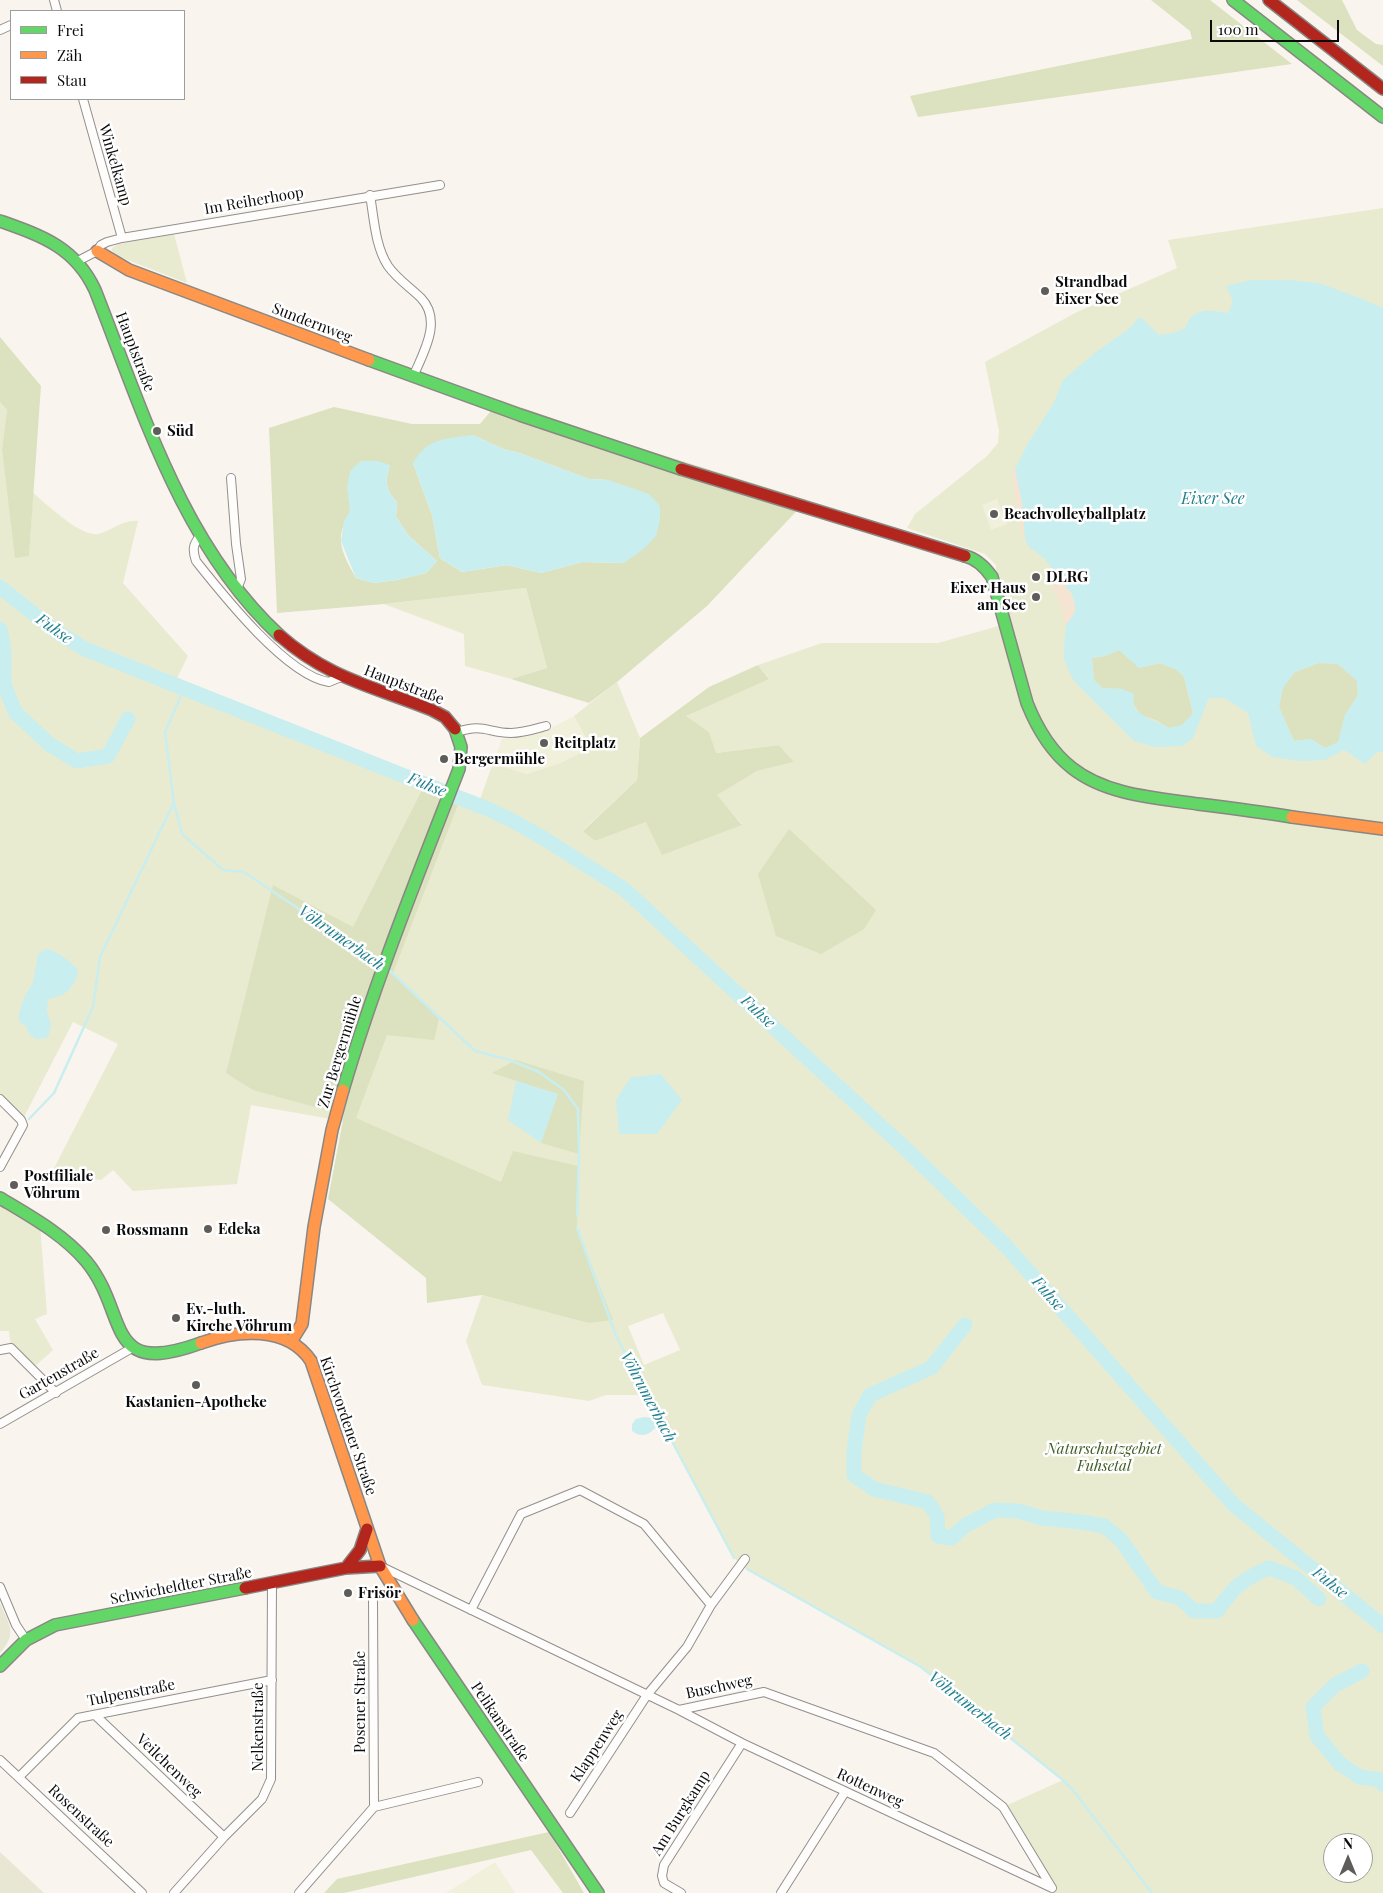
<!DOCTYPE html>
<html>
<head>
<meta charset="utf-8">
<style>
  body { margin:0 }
  #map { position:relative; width:1383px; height:1893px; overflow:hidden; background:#f9f4ee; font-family:"Playfair Display",serif }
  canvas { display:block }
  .legend { position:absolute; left:10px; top:10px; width:175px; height:90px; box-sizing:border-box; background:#fff; border:1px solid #9d9d9d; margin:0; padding:6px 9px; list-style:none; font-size:15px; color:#0b0b0b }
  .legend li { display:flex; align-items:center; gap:10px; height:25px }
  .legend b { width:25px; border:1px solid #9d9d9d }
  .north { position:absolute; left:1323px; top:1833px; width:50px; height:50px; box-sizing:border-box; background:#fff; border:1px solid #9d9d9d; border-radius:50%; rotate:0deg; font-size:14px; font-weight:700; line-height:20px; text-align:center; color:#0b0b0b }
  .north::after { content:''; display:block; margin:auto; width:18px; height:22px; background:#5e5d5a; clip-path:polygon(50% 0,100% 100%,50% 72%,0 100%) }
  .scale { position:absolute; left:1210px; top:20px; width:129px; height:22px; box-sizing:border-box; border:2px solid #0b0b0b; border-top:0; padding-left:6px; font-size:15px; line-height:18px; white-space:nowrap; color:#0b0b0b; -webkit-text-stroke:4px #fff; paint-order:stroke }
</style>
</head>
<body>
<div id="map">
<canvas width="1383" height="1893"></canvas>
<ul class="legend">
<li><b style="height:6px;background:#63d668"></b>Frei</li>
<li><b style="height:6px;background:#ff974d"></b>Zäh</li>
<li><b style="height:6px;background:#b3261e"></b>Stau</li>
</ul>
<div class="north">N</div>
<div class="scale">100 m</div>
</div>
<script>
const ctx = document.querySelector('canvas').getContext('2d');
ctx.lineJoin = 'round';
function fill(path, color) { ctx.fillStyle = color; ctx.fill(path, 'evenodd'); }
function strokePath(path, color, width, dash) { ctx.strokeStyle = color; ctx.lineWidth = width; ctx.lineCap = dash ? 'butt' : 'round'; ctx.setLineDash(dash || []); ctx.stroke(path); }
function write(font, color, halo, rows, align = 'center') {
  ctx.font = font + ' "Playfair Display",serif'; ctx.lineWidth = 5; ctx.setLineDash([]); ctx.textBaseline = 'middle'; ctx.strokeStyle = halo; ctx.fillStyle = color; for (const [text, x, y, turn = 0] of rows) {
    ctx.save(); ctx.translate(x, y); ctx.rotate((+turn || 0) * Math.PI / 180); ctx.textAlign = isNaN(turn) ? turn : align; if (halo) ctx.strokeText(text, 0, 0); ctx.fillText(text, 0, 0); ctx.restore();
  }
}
const green = new Path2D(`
  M1383 208V1893H1054L1003 1807 1063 1780 921 1667 747 1569 734 1558 647 1395H606L589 1401 482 1385 466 1341 482 1295 588 1323 442 1165 342 1121 251 1105 237 1184 133 1191 113 1170 101 1180 51 1174 118 1044 73 1022 23 1119 0 1095V402L7 410 2 449 29 555 33 493C47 504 80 537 98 534 112 531 123 519 138 521L123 583 188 656 172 688 423 787 421 792 457 805 459 802 512 824 627 894 631 892 625 886 516 818 479 802 493 763 527 774 591 748 574 716 617 682 640 738 637 780 583 830 595 841 646 822 742 824 716 795 757 771 794 762 779 745 715 753 709 732 685 716 769 678 758 665 822 643H938L1009 623 996 574V565L985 554 907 528 915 514 987 456 998 443 999 431 985 362 1077 312 1177 268 1168 240ZM663 1313 680 1350 644 1365 628 1326ZM1333 1843H1363V1873H1333Z
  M174 234 187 283 120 257 112 251V248L119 244Z
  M526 588 547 668 511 679 465 666 464 634 384 604Z
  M0 1198 40 1224 47 1314 35 1319 53 1350 32 1369 11 1348 9 1331H0Z`);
const forest = new Path2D(`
  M1151 0H1210L1292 64 918 117 910 96 1192 39 1190 31Z
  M1297 0H1342L1357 30 1376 44 1383 45V66Z
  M0 337 41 386 29 556 15 558 2 449 7 410 0 402Z
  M500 400 621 442 807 500 707 606 617 682 589 703 511 679 547 668 526 588 384 604 277 613 269 428 334 407 412 424H480ZM473 435 503 449 519 453 589 479 608 480 624 563 582 562 541 573 507 565 462 572 440 558 432 515 413 463ZM390 465C385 481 385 489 397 502L396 517 409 536 437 561 426 573 397 580 374 583 356 578C350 567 342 554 341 542 338 518 374 479 390 465Z
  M1119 650 1139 668 1160 663 1177 670 1184 677 1193 714 1182 725 1169 728 1156 720 1141 715 1123 689 1102 688 1094 680 1092 658 1105 656Z
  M1319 663 1338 664 1357 681 1358 695 1345 715 1338 743 1325 748 1311 739 1294 741 1279 707 1283 687 1295 672Z
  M758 665 769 679 686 716 709 732 716 753 779 745 794 762 757 771 717 795 742 825 662 855 646 822 595 841 583 831 637 780 640 738 709 687Z
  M423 788 459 802 393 973 439 1019 434 1040 387 1035 356 1118 501 1182 513 1151 578 1166 577 1228 613 1320 588 1323 482 1295 427 1303 426 1278 328 1199 344 1115 253 1090 226 1073 273 885 353 927Z
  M789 829 876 910 864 929 821 954 776 936 758 874Z
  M516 1060 584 1081 579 1154 541 1143 557 1094 492 1073Z
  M549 1832 584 1893H563L531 1850 344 1893H324L337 1879Z`);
const sand = new Path2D(`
  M1012 469H1015L1022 503 1025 540 1018 521Z
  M1054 572C1066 590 1087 603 1066 625L1061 606 1047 574Z`);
const cemetery = new Path2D(`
  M0 1603C9 1625 18 1633 0 1653Z
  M0 1852 44 1893H0Z`);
const pitch = new Path2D(`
  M997 499 1007 524 991 530 982 505Z
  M574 716 591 748 561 763 527 774 493 763 502 739 549 729Z
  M495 1862 515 1893H446Z`);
const water = new Path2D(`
  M1251 280H1288L1319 283 1360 298 1383 308V752H1377L1365 764 1344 750 1325 760 1298 761 1272 757 1256 746 1248 713 1224 698H1209L1193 738 1182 746 1155 747 1134 741 1073 680 1064 660V649L1066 625 1075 612V604L1072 594 1052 568 1044 558 1030 548 1025 540 1022 503 1015 469 1027 445 1054 402 1063 380 1096 352 1131 327 1138 318H1142L1159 335 1173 333 1185 328C1187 325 1188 320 1191 317 1202 308 1216 311 1228 313L1233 301 1226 286ZM1119 650 1139 668 1160 663 1177 670 1184 677 1193 713 1182 725 1169 728C1160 722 1138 717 1134 706 1133 703 1134 697 1134 694L1123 689 1102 688 1094 680 1092 658 1105 656ZM1319 663 1338 664 1357 681 1358 695 1345 715 1338 742 1325 748 1311 739 1294 741 1279 707 1283 688 1295 672Z
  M473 435 503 449 519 453 589 479 608 480 649 494 660 506V520L656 536 645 548 624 563 582 562 541 573 507 565 462 572 440 558 432 515 413 463C428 437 446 439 473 435Z
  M361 461H378L390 465C385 481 385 489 397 502L396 517 409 536 437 561 426 573 397 580 374 583 356 578 341 541 344 521 350 511 347 488 350 471Z
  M46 949C54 950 61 955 67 960 71 963 77 967 78 972 78 975 77 977 76 979 69 993 63 996 48 999L47 1011 51 1025 48 1038 36 1039 29 1034 26 1026 20 1022 18 1017 24 998 33 982 38 954Z
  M661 1074 682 1100 657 1134H619L616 1100 631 1077Z
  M516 1081 558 1094 541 1143 508 1120Z
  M644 1417 655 1418 658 1424C652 1434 642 1439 632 1431V1424L636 1419Z`);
const stream = new Path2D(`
  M184 689 165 732 174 803 182 834 223 870 244 872 381 964
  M388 969 475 1051 507 1059 539 1072 564 1090 578 1109 579 1154 577 1216
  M29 1119 54 1093 93 1007 100 957 173 804
  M577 1228 616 1336 734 1558
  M747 1569 921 1667 1063 1780 1072 1789 1152 1893`);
const river = new Path2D(`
  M0 587 54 630 85 649 490 810 513 821 543 838 624 889 907 1150 1007 1247 1234 1505 1383 1626
  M0 629 4 650V684L15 712 49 744 77 761 108 756 128 719
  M965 1325 931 1368 870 1395 859 1415 854 1451V1475L874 1489 928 1502 937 1516 938 1536 951 1538 966 1525 995 1510 1018 1511 1042 1518 1081 1522 1104 1526 1121 1540 1157 1592 1180 1598 1194 1611H1217C1233 1588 1242 1579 1269 1568L1296 1578 1319 1599
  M1362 1671 1335 1685 1313 1707 1317 1736 1340 1764 1360 1777 1380 1780 1383 1784`);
const street = new Path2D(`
  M54 0 57 11
  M0 30 11 25
  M83 99 122 238
  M370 195C374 218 375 246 388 266 397 279 410 287 421 298 443 321 423 353 413 377
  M78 261 97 251 101 245 107 242 122 238 440 185
  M231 478 236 544 241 579 237 589
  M201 535C193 544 192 549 196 561 223 595 287 676 329 682L341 677
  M457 732C484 723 488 733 511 733 523 733 535 729 546 726
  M0 1099 21 1120 23 1125 0 1167
  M0 1350 11 1348 56 1393
  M0 1424 132 1348
  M380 1566 679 1710 764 1692 934 1753 1003 1807 1052 1888
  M0 1587 16 1625 26 1640
  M373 1598 374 1807
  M711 1605 745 1559
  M471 1610 521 1514 580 1490 644 1524 711 1605 687 1647 647 1695 570 1813
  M679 1710 742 1743 1052 1888
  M95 1715 224 1837
  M0 1760 142 1893
  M19 1777 78 1718 272 1680
  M174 1893 224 1837 262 1799 271 1779 272 1583
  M299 1893 374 1807 478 1782
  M681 1893 664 1883 662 1876 664 1865 742 1743
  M781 1893 845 1792`);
const fast = new Path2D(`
  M1233 0 1383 117
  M0 221C42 236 75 247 95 290 142 409 182 545 279 635
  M369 360 520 415 681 469
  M965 556C977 559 985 567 992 577L1027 703C1037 728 1050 751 1072 768 1106 795 1156 798 1198 804 1230 808 1261 812 1292 817
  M343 1090C375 981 418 875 459 769L461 747 455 729
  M0 1198C30 1216 63 1234 86 1261 130 1314 102 1379 201 1343
  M413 1620 598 1893
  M0 1666 26 1640 55 1625 245 1588`);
const slow = new Path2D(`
  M97 251 129 270 369 360
  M1292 817 1383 829
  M292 1340 302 1324 314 1227 332 1130 343 1090
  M201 1343C237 1330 287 1325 311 1361L380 1566 413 1620`);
const jam = new Path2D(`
  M1269 0 1383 89
  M681 469 965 556
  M279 635C329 679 373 686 432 710L445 717 455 729
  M346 1568 360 1550 367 1529
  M245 1588 346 1568 380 1566`);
const markers = [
  [1045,291,5,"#5e5d5a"],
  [157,431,5,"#5e5d5a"],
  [994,514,5,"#5e5d5a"],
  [1036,577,5,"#5e5d5a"],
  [1036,597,5,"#5e5d5a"],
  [544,743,5,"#5e5d5a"],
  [444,759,5,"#5e5d5a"],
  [14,1185,5,"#5e5d5a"],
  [208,1229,5,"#5e5d5a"],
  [106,1230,5,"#5e5d5a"],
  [176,1318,5,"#5e5d5a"],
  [196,1385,5,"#5e5d5a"],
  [348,1593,5,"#5e5d5a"]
];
const streetNames = [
  ["Winkelkamp",115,165,74],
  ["Im Reiherhoop",254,201,-10],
  ["Sundernweg",312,323,21],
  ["Hauptstraße",135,352,69],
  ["Hauptstraße",404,685,21],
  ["Zur Bergermühle",340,1052,-73],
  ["Gartenstraße",59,1374,-30],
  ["Kirchvordener Straße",348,1426,71],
  ["Schwicheldter Straße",181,1586,-11],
  ["Buschweg",719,1687,-12],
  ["Tulpenstraße",131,1693,-11],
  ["Posener Straße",360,1702,-90],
  ["Pelikanstraße",500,1722,56],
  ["Nelkenstraße",258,1727,-90],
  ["Klappenweg",597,1746,-57],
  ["Veilchenweg",169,1766,44],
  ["Rottenweg",870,1788,25],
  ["Am Burgkamp",681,1813,-58],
  ["Rosenstraße",81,1816,43]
];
const poiNames = [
  ["Strandbad",1055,282],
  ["Eixer See",1055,299],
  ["Süd",167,431],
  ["Beachvolleyballplatz",1004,514],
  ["DLRG",1046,577],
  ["Eixer Haus",1026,588,"right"],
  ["am See",1026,605,"right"],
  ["Reitplatz",554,743],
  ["Bergermühle",454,759],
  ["Postfiliale",24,1176],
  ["Vöhrum",24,1193],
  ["Edeka",218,1229],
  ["Rossmann",116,1230],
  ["Ev.-luth.",186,1309],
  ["Kirche Vöhrum",186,1326],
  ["Kastanien-Apotheke",196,1402,"center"],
  ["Frisör",358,1593]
];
const parkNames = [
  ["Naturschutzgebiet",1104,1449],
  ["Fuhsetal",1104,1466]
];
const waterNames = [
  ["Eixer See",1213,499],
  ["Fuhse",54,629,35],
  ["Fuhse",427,785,22],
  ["Vöhrumerbach",341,938,35],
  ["Fuhse",758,1012,43],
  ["Fuhse",1048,1294,49],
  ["Vöhrumerbach",648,1397,62],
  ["Fuhse",1330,1583,39],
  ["Vöhrumerbach",970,1706,38]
];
fill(green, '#e9ebd0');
fill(forest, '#dce2bf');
fill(sand, '#f6e4d2');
fill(cemetery, '#e8e7d4');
fill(pitch, '#f1f0da');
fill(water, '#c9eeef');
strokePath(stream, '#c9eeef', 2.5);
strokePath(river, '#c9eeef', 15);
strokePath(street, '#92908d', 10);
strokePath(fast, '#898784', 14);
strokePath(slow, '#898784', 14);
strokePath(jam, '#898784', 14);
strokePath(street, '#fefdfc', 8);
strokePath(fast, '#63d668', 11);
strokePath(slow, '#ff974d', 11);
strokePath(jam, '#b3261e', 11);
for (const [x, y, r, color] of markers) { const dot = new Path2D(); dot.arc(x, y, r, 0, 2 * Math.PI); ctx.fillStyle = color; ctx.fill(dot); strokePath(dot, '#fff', 2); }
write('15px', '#0b0b0b', '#fff', streetNames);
write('bold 15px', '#0b0b0b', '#fff', poiNames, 'left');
write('italic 15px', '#3f5b22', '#fff', parkNames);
write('italic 16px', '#21808f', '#fff', waterNames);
</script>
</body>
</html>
